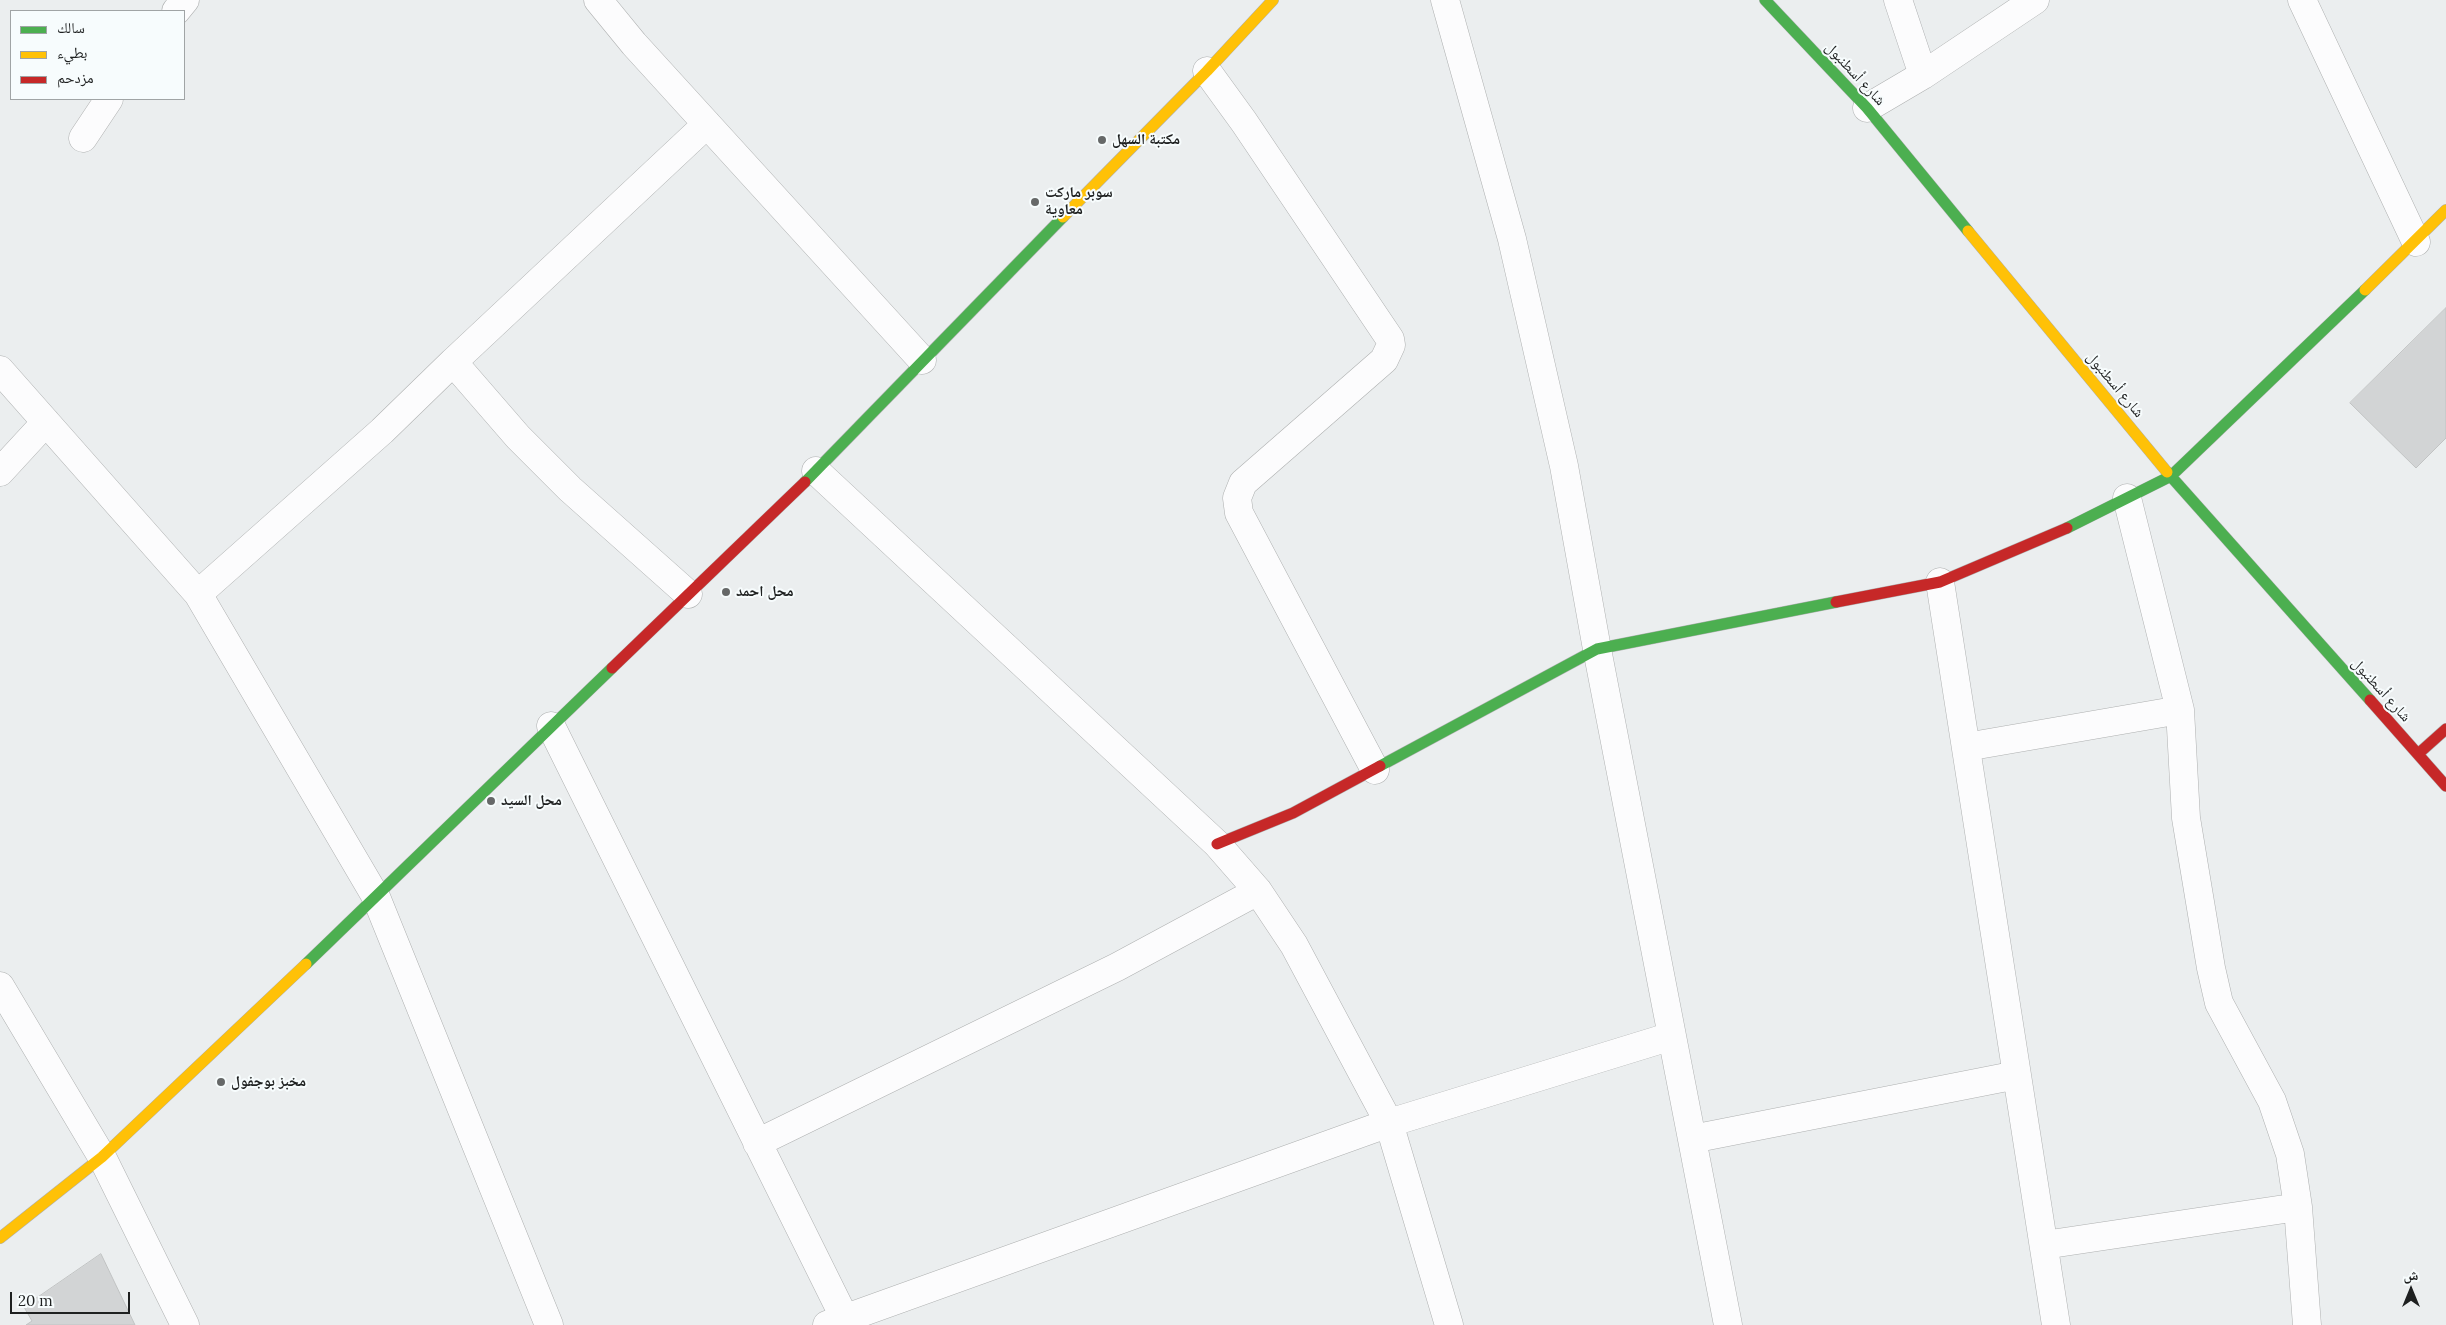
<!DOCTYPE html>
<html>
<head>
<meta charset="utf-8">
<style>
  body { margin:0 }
  #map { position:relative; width:2446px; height:1325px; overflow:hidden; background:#ebeeef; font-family:Lora,"Noto Naskh Arabic",serif }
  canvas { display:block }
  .legend { position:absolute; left:10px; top:10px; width:175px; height:90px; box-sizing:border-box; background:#f7fcfd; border:1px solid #a0a4a5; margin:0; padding:6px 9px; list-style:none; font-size:15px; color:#1e2020 }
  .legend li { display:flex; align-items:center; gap:10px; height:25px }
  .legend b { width:25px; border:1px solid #a0a4a5 }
  .north { position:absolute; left:2386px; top:1265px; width:50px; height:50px; -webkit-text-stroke:4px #f7fcfd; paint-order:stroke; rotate:0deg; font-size:14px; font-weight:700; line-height:20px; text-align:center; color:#1e2020 }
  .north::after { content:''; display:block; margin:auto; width:18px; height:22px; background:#1e2020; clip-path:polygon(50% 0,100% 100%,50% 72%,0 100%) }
  .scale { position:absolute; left:10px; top:1292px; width:120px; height:22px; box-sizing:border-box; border:2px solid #1e2020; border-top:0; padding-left:6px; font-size:15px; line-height:18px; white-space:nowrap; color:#1e2020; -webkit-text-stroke:4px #f7fcfd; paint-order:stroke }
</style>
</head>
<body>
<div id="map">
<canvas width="2446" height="1325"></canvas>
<ul class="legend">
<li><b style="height:6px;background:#4caf50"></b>سالك</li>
<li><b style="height:6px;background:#ffc107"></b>بطيء</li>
<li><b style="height:6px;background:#c62828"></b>مزدحم</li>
</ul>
<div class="north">ش</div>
<div class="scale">20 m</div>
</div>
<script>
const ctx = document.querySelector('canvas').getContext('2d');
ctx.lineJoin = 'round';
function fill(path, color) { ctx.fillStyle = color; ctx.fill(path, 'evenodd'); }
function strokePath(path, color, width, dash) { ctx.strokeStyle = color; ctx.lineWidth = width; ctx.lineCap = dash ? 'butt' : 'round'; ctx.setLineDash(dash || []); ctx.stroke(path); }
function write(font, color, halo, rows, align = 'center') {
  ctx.font = font + ' Lora,"Noto Naskh Arabic",serif'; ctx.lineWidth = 4; ctx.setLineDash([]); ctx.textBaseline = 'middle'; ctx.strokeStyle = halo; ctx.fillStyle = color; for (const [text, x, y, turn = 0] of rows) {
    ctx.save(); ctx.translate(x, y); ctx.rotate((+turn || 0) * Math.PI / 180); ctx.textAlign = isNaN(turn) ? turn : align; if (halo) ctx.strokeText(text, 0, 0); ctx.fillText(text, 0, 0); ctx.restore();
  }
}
const building = new Path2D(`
  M2446 308V438L2416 468 2350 403Z
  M101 1254 135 1325H26L32 1321 24 1307Z`);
const street = new Path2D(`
  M598 0 634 44 922 360
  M1445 0 1512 239 1564 466 1597 649 1728 1325
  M1898 0 1923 75
  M2302 0 2416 242
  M176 11 185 0
  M1207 71 1244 122 1390 339 1391 345 1384 360 1243 483 1237 498 1239 513 1375 770
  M1867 108 1923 75 2035 0
  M83 138 109 99
  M453 362 707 124
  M0 370 198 594 376 897 549 1325
  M816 471 1217 844 1258 891 1294 945 1389 1123 1449 1325
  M0 472 46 422
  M2127 498 2180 710 2186 818 2211 968 2219 1003 2272 1101 2290 1154 2298 1207 2307 1325
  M1940 582 2056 1325
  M198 594 382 431 453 362 518 437 570 489 688 594
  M551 726 848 1325
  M1966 747 2180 710
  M0 986 102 1157 185 1325
  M1692 1139 2017 1075
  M757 1143 1117 967 1258 891
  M2044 1245 2298 1207
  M827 1325 1389 1123 1672 1036`);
const fast = new Path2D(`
  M1765 0 1867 108 1968 231
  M2167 472 2370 700
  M805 482 1063 217
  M2067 528 2171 476 2365 290
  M1380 766 1597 649 1836 602
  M306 964 612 668`);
const slow = new Path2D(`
  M1063 217 1207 71 1273 0
  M1968 231 2167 472
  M2365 290 2446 210
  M0 1238 102 1157 306 964`);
const jam = new Path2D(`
  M1836 602 1940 582 2067 528
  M612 668 805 482
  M2370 700 2446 786
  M2418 754 2446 729
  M1217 844 1293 813 1380 766`);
const markers = [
  [1102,140,5,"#666868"],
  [1035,202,5,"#666868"],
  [726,592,5,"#666868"],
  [491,801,5,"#666868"],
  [221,1082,5,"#666868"]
];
const streetNames = [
  ["شارع أسطنبول",1855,74,47],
  ["شارع أسطنبول",2115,385,50],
  ["شارع أسطنبول",2381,690,48]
];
const poiNames = [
  ["مكتبة السهل",1112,140],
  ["سوبر ماركت",1045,193],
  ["معاوية",1045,210],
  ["محل احمد",736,592],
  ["محل السيد",501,801],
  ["مخبز بوجفول",231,1082]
];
fill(building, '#d2d4d5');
strokePath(building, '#c1c3c3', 1);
strokePath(street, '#aeb0b0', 29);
strokePath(fast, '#aeb0b0', 12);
strokePath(slow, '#aeb0b0', 12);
strokePath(jam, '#aeb0b0', 12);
strokePath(street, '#fcfcfd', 28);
strokePath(fast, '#4caf50', 11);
strokePath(slow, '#ffc107', 11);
strokePath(jam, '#c62828', 11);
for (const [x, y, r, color] of markers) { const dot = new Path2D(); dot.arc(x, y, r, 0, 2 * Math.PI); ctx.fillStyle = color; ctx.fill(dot); strokePath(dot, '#f7fcfd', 2); }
write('15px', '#1e2020', '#f7fcfd', streetNames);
write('bold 15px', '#1e2020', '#f7fcfd', poiNames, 'left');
</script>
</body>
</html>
